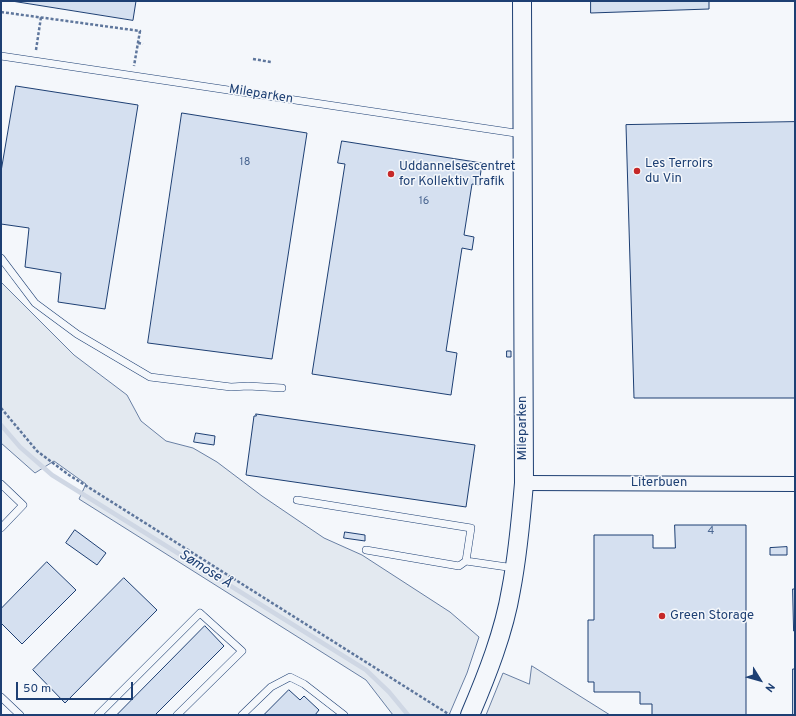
<!DOCTYPE html>
<html>
<head>
<meta charset="utf-8">
<style>
  body { margin:0 }
  #map { position:relative; width:796px; height:716px; overflow:hidden; background:#f4f7fb; font-family:Overpass,sans-serif }
  canvas { display:block }
  .frame { position:absolute; inset:0; border:2px solid #1d3f73; pointer-events:none }
  .north { position:absolute; left:740px; top:660px; width:40px; height:40px; -webkit-text-stroke:3px #f4f7fb; paint-order:stroke; rotate:127deg; font-size:11px; font-weight:700; line-height:16px; text-align:center; color:#1d3f73 }
  .north::after { content:''; display:block; margin:auto; width:14px; height:18px; background:#1d3f73; clip-path:polygon(50% 0,100% 100%,50% 72%,0 100%) }
  .scale { position:absolute; left:16px; top:682px; width:117px; height:18px; box-sizing:border-box; border:2px solid #1d3f73; border-top:0; padding-left:5px; font-size:12px; line-height:14px; white-space:nowrap; color:#1d3f73; -webkit-text-stroke:3px #f4f7fb; paint-order:stroke }
</style>
</head>
<body>
<div id="map">
<canvas width="796" height="716"></canvas>
<div class="frame"></div>
<div class="north">N</div>
<div class="scale">50 m</div>
</div>
<script>
const ctx = document.querySelector('canvas').getContext('2d');
ctx.lineJoin = 'round';
function fill(path, color) { ctx.fillStyle = color; ctx.fill(path, 'evenodd'); }
function strokePath(path, color, width, dash) { ctx.strokeStyle = color; ctx.lineWidth = width; ctx.lineCap = dash ? 'butt' : 'round'; ctx.setLineDash(dash || []); ctx.stroke(path); }
function write(font, color, halo, rows, align = 'center') {
  ctx.font = font + ' Overpass,sans-serif'; ctx.lineWidth = 3; ctx.setLineDash([]); ctx.textBaseline = 'middle'; ctx.strokeStyle = halo; ctx.fillStyle = color; for (const [text, x, y, turn = 0] of rows) {
    ctx.save(); ctx.translate(x, y); ctx.rotate((+turn || 0) * Math.PI / 180); ctx.textAlign = isNaN(turn) ? turn : align; if (halo) ctx.strokeText(text, 0, 0); ctx.fillText(text, 0, 0); ctx.restore();
  }
}
const green = new Path2D(`
  M1 282 74 355 127 395 141 421 166 441 193 448 217 462 262 496 324 538 362 555 450 612 479 637 467 673 449 715H393L366 680 79 499 86 484 54 461 35 473 1 443Z
  M532 666 610 715H486L503 673 529 684Z`);
const stream = new Path2D(`
  M1 425 20 447 52 475 366 670 389 692 408 715`);
const building = new Path2D(`
  M12 1H136L133 20Z
  M591 1H709V9L591 13Z
  M16 86 138 105 105 309 58 302 61 273 25 267 29 228 1 224V172Z
  M182 113 307 133 272 359 148 343Z
  M795 122V398H634L626 125Z
  M342 141 482 163 479 185 472 184 464 235 474 237 472 250 462 248 446 351 457 353 451 395 312 374 345 164 338 163Z
  M507 351H511V357H507Z
  M256 414 475 445 466 507 246 475 254 416H256Z
  M196 433 215 436 214 445 194 442Z
  M675 525H746V715H652V704H640V692H594V682H588V620H594V535H653V548H675Z
  M75 530 106 553 97 565 66 543Z
  M345 532 365 535V541L344 538Z
  M787 547V555H770V548Z
  M47 562 76 590 22 644 1 623V609Z
  M124 578 157 610 65 703 33 670Z
  M793 589H795V631H794Z
  M205 626 224 646 155 715H117Z
  M793 669H795V715H793Z
  M289 690 300 700 304 696 319 710 315 715H264Z`);
const path = new Path2D(`
  M1 12 140 31 134 66
  M138 43 143 44
  M36 50 41 17
  M253 59 271 62
  M1 408 37 451 69 475 450 715`);
const service = new Path2D(`
  M1 56 522 134
  M1 258 35 303 77 334 150 377 231 387 248 386 282 388
  M1 484 23 505 1 528
  M297 500 471 528 466 561 514 568
  M366 550 459 566 466 561
  M1 697 20 715
  M98 715 200 613 242 651 177 715
  M242 715 271 687 290 677 304 684 344 715`);
const minor = new Path2D(`
  M524 483 795 484`);
const tertiary = new Path2D(`
  M470 715C487 675 504 632 511 590 518 554 521 519 524 483L522 1`);
const markers = [
  [637,171,4,"#c62828"],
  [391,174,4,"#c62828"],
  [662,616,4,"#c62828"]
];
const numberNames = [
  ["18",245,163],
  ["16",424,202],
  ["4",711,532]
];
const streetNames = [
  ["Mileparken",261,95,9],
  ["Mileparken",523,428,-90],
  ["Literbuen",659,483]
];
const poiNames = [
  ["Les Terroirs",645,164],
  ["du Vin",645,179],
  ["Uddannelsescentret",399,167],
  ["for Kollektiv Trafik",399,182],
  ["Green Storage",670,616]
];
const waterNames = [
  ["Sømose Å",205,570,32]
];
fill(green, '#e3e9f0');
strokePath(green, '#687fa3', 1);
strokePath(stream, '#cfd7e4', 4.5);
fill(building, '#d5e0f0');
strokePath(building, '#1d3f73', 1);
strokePath(service, '#1d3f73', 8);
strokePath(minor, '#1d3f73', 16);
strokePath(tertiary, '#1d3f73', 20);
strokePath(path, '#5e769c', 2.5, [3, 2]);
strokePath(service, '#f4f7fb', 7);
strokePath(minor, '#f4f7fb', 14);
strokePath(tertiary, '#f4f7fb', 18);
for (const [x, y, r, color] of markers) { const dot = new Path2D(); dot.arc(x, y, r, 0, 2 * Math.PI); ctx.fillStyle = color; ctx.fill(dot); strokePath(dot, '#f4f7fb', 1.5); }
write('11px', '#4b6792', null, numberNames);
write('13px', '#1d3f73', '#f4f7fb', streetNames);
write('13px', '#1d3f73', '#f4f7fb', poiNames, 'left');
write('italic 14px', '#1d3f73', '#f4f7fb', waterNames);
</script>
</body>
</html>
